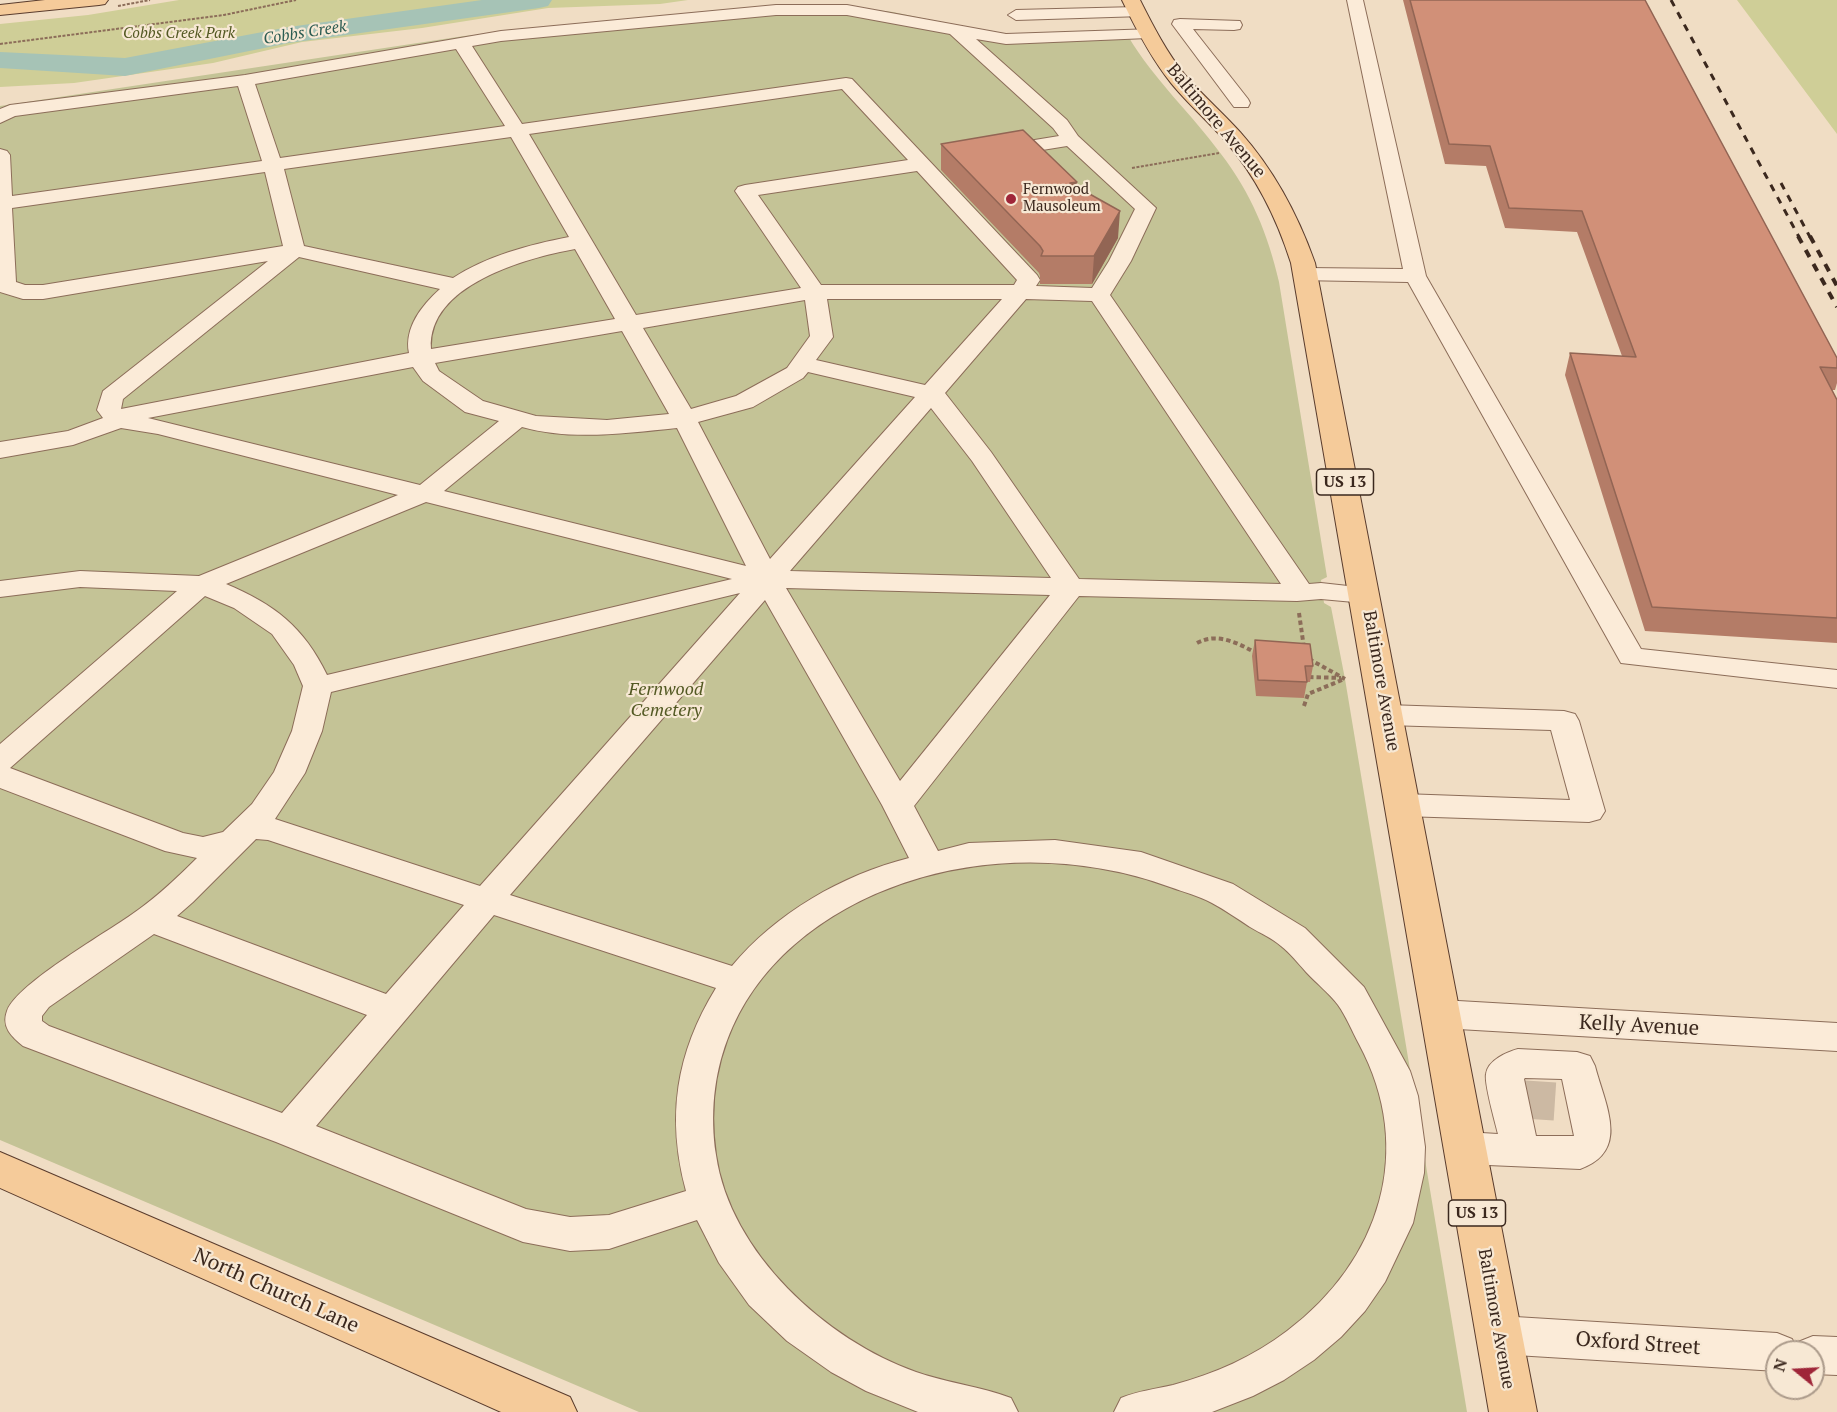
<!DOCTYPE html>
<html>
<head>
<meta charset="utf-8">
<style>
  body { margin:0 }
  #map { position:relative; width:1837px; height:1412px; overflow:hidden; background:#f0ddc4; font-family:"PT Serif",serif }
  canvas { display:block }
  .north { position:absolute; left:1765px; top:1340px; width:60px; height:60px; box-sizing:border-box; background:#f7e8d4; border:2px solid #ac9b8b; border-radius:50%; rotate:288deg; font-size:16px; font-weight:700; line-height:24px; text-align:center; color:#3b281e }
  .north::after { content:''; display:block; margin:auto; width:21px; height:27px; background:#9f2639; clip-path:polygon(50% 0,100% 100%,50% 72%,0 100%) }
</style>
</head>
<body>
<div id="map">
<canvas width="1837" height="1412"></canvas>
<div class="north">N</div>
</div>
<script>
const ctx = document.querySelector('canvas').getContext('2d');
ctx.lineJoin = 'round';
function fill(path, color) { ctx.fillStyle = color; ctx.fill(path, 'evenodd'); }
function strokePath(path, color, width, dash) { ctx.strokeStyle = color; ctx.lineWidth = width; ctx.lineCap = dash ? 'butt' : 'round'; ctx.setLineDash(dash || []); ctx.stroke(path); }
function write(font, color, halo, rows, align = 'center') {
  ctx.font = font + ' "PT Serif",serif'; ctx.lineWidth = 4.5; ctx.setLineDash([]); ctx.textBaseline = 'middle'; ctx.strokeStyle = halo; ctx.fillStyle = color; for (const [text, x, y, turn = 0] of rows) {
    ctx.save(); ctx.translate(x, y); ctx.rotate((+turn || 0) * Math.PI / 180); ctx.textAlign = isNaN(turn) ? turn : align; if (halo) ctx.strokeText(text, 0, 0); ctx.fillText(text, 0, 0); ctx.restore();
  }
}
const green = new Path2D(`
  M179 0H688L660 4 548 8 422 28 302 42 213 63 74 83 0 87V24L88 15Z
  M1737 0H1837V134Z`);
const cemetery = new Path2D(`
  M826 4 893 12 993 33H1100L1128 36C1154 80 1191 113 1221 154 1251 193 1268 234 1279 282L1327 577 1321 580 1324 603 1331 607 1345 679 1467 1412H639L0 1140V106L464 36 777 6Z`);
const river = new Path2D(`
  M482 0H552L548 6 539 8 289 43 125 76 0 68V52L125 58 289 27Z`);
const minorTunnel = new Path2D(`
  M1517 1099 1562 1102`);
const pathFar1 = new Path2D(`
  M118 6 150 0
  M0 44 224 15 296 0
  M1132 168 1219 153`);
const path = new Path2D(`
  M1299 613 1304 648
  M1197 643C1217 632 1238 643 1256 653
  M1309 659 1345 679
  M1309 677 1341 678
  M1304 706 1308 694 1342 680`);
const minor = new Path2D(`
  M1347 0H1363L1426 276 1641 649 1837 670V688L1621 663 1408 282 1298 280 1295 275 1298 270 1306 268 1403 269Z
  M776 5H847L1006 34 1154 29 1157 33 1154 37 1148 38 1006 44 976 39 1067 120 1078 136 1156 208 1131 261 1110 295 1309 584 1321 583 1375 589 1379 595 1375 601 1365 603 1321 599 1297 601 1079 596 914 806 938 851 969 843 1055 840 1141 852 1233 884 1305 928 1364 987 1410 1071 1418 1096 1425 1147 1424 1173 1413 1223 1385 1282 1365 1311 1341 1337 1314 1360 1284 1380 1253 1396 1212 1412H1114L1121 1398C1138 1391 1155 1389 1173 1385 1214 1374 1253 1357 1287 1331 1380 1261 1416 1150 1359 1044 1352 1031 1346 1016 1338 1005 1329 993 1316 983 1306 972 1298 963 1290 953 1281 946 1272 938 1260 933 1250 927 1238 919 1225 910 1212 903 1199 896 1184 892 1170 887 1047 842 895 858 794 945 732 999 704 1074 716 1155 730 1253 826 1340 916 1372 947 1383 980 1386 1011 1398L1018 1412H918L866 1391 831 1372 787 1341 749 1305 719 1263 697 1220 609 1249 570 1251 523 1242 276 1142 23 1046C12 1037 1 1027 7 1011 17 983 110 931 138 910 159 895 178 877 197 858L165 851 0 788V744L177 591 80 587 0 597V581L80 571 199 576 398 495 158 434 121 428 73 445 0 458V442L68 431 103 418 97 410 103 391 268 261 43 299H23L0 292V149L7 151 10 155 12 196 262 161 238 86 15 116 0 123V109L10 105 245 75 501 31ZM776 15H847L950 34 1053 128 1059 136 992 147 989 151 992 155 999 157 1067 146 1135 209 1109 261 1092 288 1036 286 1040 280 1037 275 852 79 846 78 522 124 472 46 501 41ZM456 49 505 126 280 158 255 84ZM842 89 908 160 745 185 738 187 735 191 801 288 636 315 529 134ZM511 137 569 237C528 245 487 256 453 278L304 246 284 169ZM917 171 1017 280 1014 285H821L758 195ZM265 172 283 246 43 285H25L16 282 12 208ZM575 249 615 319 431 349C427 285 526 258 575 249ZM299 257 440 289C422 305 404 328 409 353L121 409 123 399ZM827 299H1002L925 385 816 360 833 337ZM1026 299 1092 301 1281 584 1079 579 991 452 945 393ZM805 300 810 336 787 368 736 396 691 409 643 328ZM622 331 669 414 607 420 536 416 483 401 439 371 435 363ZM413 367 423 381 465 412 499 421 420 485 148 418ZM808 372 915 397 770 559 698 422 753 407 803 378ZM931 408 972 461 1051 578 790 571ZM522 427C571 441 626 433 677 428L746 566 444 491ZM426 502 732 579 327 675C304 627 274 604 226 584ZM786 588 1050 595 900 781ZM740 593 480 886 275 819 305 773 322 731 331 692ZM205 596 234 608 272 634 294 665 303 686 292 731 274 772 252 804 223 832 203 837 183 833 10 768ZM765 600 882 805 909 858C842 875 776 913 732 966L510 895ZM256 839 268 840 464 905 386 994 177 916 193 902ZM494 915 716 988C676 1053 666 1117 686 1191L609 1215 570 1217 526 1209 316 1126ZM154 934 367 1015 282 1113 49 1026 42 1021V1016L49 1007Z
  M1137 7 1143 8 1145 12 1143 16 1016 20 1008 15 1016 10Z
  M1180 19 1240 21 1242 25 1240 29 1234 30 1193 29 1248 99 1250 103 1248 107H1234L1172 24 1174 20Z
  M1387 705 1564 711 1575 714 1579 721 1605 811 1600 819 1589 822 1403 816 1392 813 1387 805 1392 797 1403 794 1570 800 1551 730 1387 725 1376 722 1372 715 1376 708Z
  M1441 1000 1837 1023V1051L1441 1028 1428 1024 1423 1014 1428 1004Z
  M1518 1049 1577 1052 1590 1056 1595 1066C1605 1105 1631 1151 1580 1169L1465 1164 1451 1159 1446 1148 1451 1137 1465 1132 1498 1134C1495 1122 1484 1083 1486 1074 1488 1060 1507 1052 1518 1049ZM1525 1078 1562 1079 1574 1136H1536L1524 1079Z
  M1499 1316 1777 1333 1792 1339 1796 1347 1798 1342 1813 1336 1837 1337V1375L1813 1374V1352H1777V1371L1499 1354 1484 1348 1478 1335 1484 1322Z`);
const major = new Path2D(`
  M45 0H108L105 4 99 5 0 15V5Z
  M1122 0H1140C1153 26 1167 53 1185 75 1202 95 1222 112 1240 132 1274 170 1298 215 1315 263L1537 1412H1489L1291 263C1277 219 1257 178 1227 143 1209 122 1188 104 1171 83 1151 58 1136 29 1122 0Z
  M0 1152 570 1397 577 1412H501L0 1188Z`);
const railFar1 = new Path2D(`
  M1671 0 1799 237
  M1781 183 1810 237`);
const rail = new Path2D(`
  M1798 236 1837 307
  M1810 236 1837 286`);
const wall = new Path2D(`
  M1403 0H1645L1837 358V383L1835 390H1832L1837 400V643L1645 631 1565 375 1570 353 1622 356 1577 232 1505 228 1486 166 1445 164Z
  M941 144 1077 182V187L1118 238 1092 284H1040V276L1039 273 941 170Z
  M1255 640 1313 666 1310 682H1307L1304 698 1256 696 1252 656Z`);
const shadedWall = new Path2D(`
  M1077 182 1076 208 1070 183Z
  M1120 211 1118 238 1092 284 1094 256Z`);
const building = new Path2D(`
  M1410 0H1645L1837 358V368L1820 367 1837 400V618L1652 607 1570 353 1636 357 1582 211 1509 208 1490 146 1449 144Z
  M1023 130 1077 182 1070 183 1120 211 1094 256H1041L1043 251 1040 246 941 144Z
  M1255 640 1310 644 1313 666H1305L1307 682 1258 680Z`);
const markers = [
  [1011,199,6,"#9f2639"]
];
const farParknames = [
  ["Cobbs Creek Park",179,34]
];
const farPoinames = [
  ["Fernwood",1023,190],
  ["Mausoleum",1023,207]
];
const farWaternames = [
  ["Cobbs Creek",305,33,-9]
];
const shields = [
  [1345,482,57],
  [1477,1213,57]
];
const shieldNames = [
  ["US 13",1345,482],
  ["US 13",1477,1213]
];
const streetNames = [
  ["Baltimore Avenue",1216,121,50],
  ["Baltimore Avenue",1381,681,80],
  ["Baltimore Avenue",1496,1319,80]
];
const parkNames = [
  ["Fernwood",666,690],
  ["Cemetery",666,711]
];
const nearStreetnames = [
  ["Kelly Avenue",1639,1026,3],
  ["North Church Lane",276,1291,24],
  ["Oxford Street",1638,1344,4]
];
fill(green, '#cfce97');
fill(cemetery, '#c4c396');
fill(river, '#a6c3b6');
strokePath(minorTunnel, '#ccb9a3', 38, [38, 20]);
strokePath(minor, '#8c6d59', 2);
strokePath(major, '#5a3c2d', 2);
strokePath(pathFar1, '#8c6d59', 2, [3, 1.5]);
strokePath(path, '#8c6d59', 4, [4.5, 3]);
fill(minor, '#fbebd8');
fill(major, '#f5cb9a');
strokePath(railFar1, '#3b281e', 3, [7, 7]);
strokePath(rail, '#3b281e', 4, [8, 8]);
fill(wall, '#b47c67');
fill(shadedWall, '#926554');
fill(building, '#d19078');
strokePath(building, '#926554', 1.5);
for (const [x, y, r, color] of markers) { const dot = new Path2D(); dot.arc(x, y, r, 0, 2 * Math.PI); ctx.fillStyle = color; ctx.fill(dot); strokePath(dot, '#f7e8d4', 2); }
write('italic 15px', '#535923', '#f7e8d4', farParknames);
write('15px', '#3b281e', '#f7e8d4', farPoinames, 'left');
write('italic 16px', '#2c5c52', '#f7e8d4', farWaternames);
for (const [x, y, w] of shields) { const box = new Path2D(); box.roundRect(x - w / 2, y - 13, w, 26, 4.5); ctx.fillStyle = '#f7e8d4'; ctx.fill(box); strokePath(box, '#3b281e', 1.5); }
write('bold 16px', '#3b281e', null, shieldNames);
write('18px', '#3b281e', '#f7e8d4', streetNames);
write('italic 18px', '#535923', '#f7e8d4', parkNames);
write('21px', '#3b281e', '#f7e8d4', nearStreetnames);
</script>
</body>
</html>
